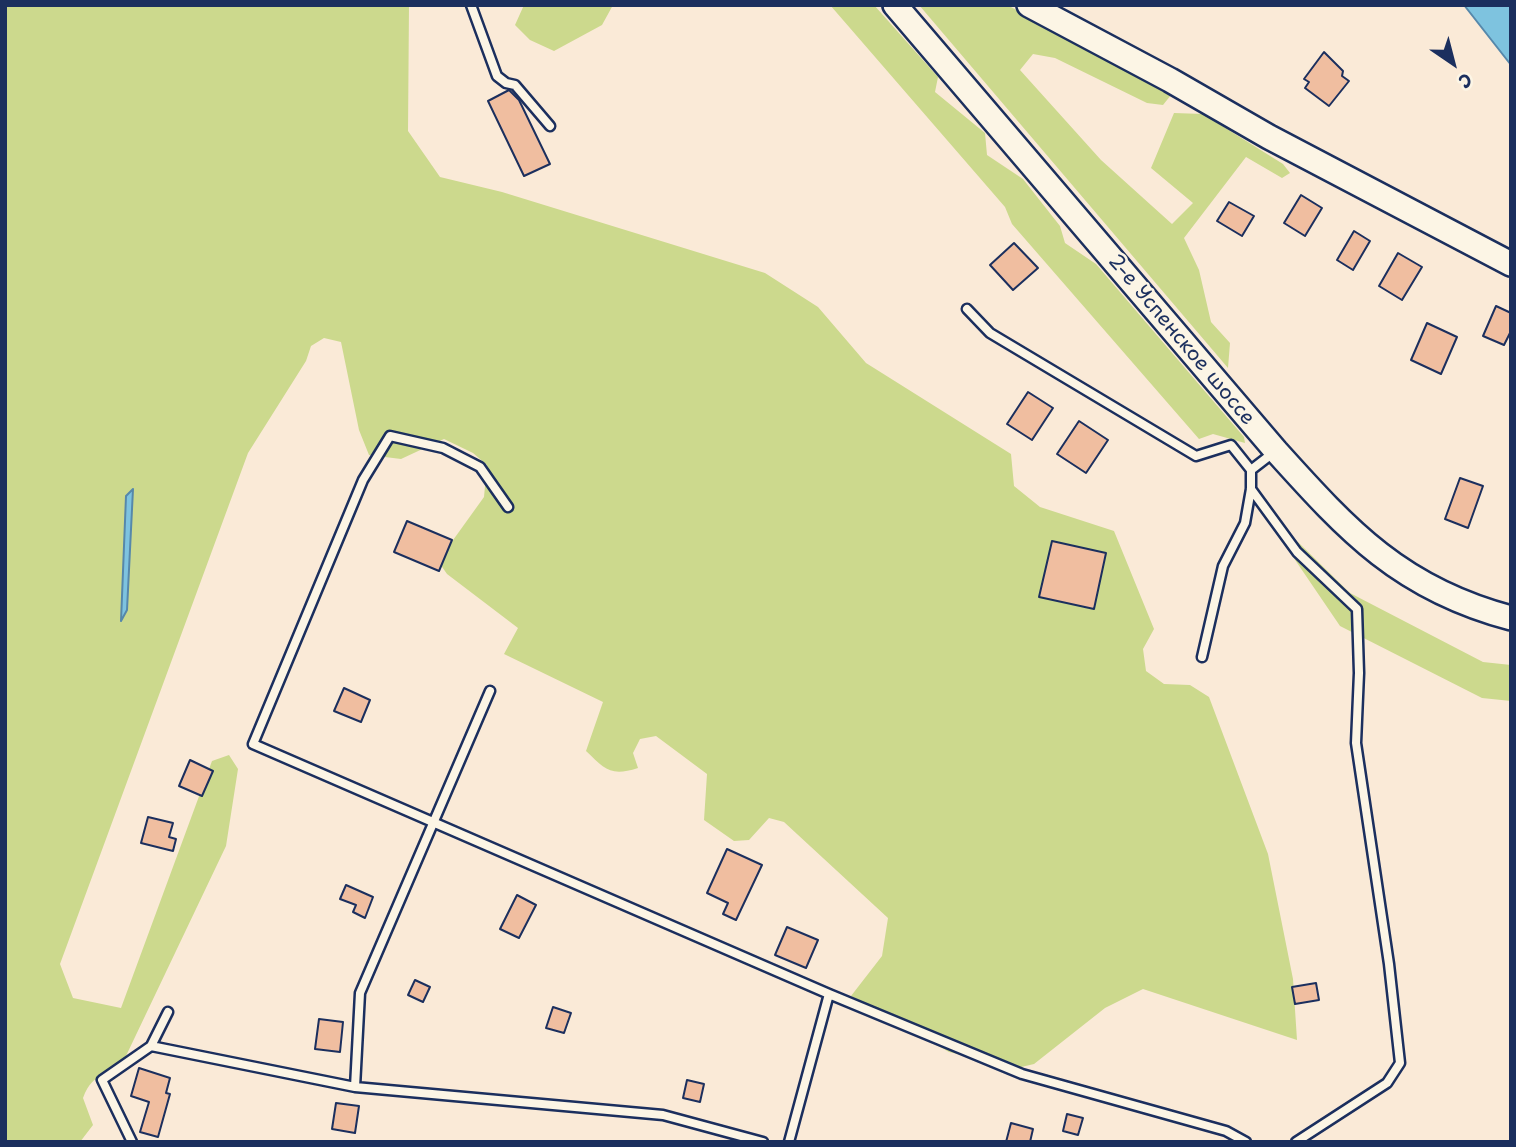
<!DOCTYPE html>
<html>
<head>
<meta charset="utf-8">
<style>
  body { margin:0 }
  #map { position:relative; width:1516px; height:1147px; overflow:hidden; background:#faead7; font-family:"Shantell Sans",sans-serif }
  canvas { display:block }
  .frame { position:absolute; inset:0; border:7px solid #1b2f5e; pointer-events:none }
  .north { position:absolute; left:1418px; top:28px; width:70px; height:70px; -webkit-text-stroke:5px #fcf5e5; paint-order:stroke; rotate:145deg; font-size:19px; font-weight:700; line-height:28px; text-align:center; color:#1b2f5e }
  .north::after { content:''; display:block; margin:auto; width:24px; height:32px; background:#1b2f5e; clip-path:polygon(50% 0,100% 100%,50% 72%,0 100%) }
</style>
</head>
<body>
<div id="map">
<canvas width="1516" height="1147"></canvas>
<div class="frame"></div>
<div class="north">С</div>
</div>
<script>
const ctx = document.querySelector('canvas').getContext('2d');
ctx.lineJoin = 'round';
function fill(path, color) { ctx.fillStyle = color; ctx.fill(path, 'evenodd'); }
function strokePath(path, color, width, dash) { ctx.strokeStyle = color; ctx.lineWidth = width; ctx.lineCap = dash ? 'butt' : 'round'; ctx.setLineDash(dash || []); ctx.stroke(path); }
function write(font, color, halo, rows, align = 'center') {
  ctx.font = font + ' "Shantell Sans",sans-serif'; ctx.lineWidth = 5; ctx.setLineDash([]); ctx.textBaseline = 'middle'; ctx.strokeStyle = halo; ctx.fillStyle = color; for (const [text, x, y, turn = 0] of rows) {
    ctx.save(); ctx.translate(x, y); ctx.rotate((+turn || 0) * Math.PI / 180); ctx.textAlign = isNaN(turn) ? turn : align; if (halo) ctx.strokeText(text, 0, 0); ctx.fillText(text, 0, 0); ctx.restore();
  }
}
const green = new Path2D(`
  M5 5H409L408 131 440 177 502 192 765 273 818 307 866 363 1011 454 1014 486 1040 507 1114 531 1154 629 1143 649 1146 671 1164 684 1190 685 1209 697 1268 854 1293 979 1297 1040 1143 989 1105 1008 1034 1064 1017 1068 949 1052 851 996 882 956 888 918 784 822 769 818 749 840 734 841 704 820 707 774 656 736 640 739 633 753 638 768C610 777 605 769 586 751L603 702 504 654 518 628 447 574 438 561 484 497 487 465 473 453 444 439 401 459 369 455 359 430 341 342 324 338 311 346 306 361 248 453 60 964 73 998 121 1008 212 761 229 755 238 769 226 846 125 1058C109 1079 94 1069 83 1098L93 1125 80 1142H5Z
  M524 5H613L602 25 554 51 530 40 515 25Z
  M830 5H874L938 77 935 92 985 133 987 155 1023 179 1060 226 1065 243 1096 264 1244 437 1245 443 1213 434 1199 439 1012 224 1005 207Z
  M919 5H1007L1138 73 1171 95 1163 105 1147 103 1055 58 1033 54 1020 70 1101 160 1172 224 1193 203 1151 168 1174 113 1203 114 1283 164 1290 173 1282 178 1246 157 1184 238 1199 270 1211 322 1230 343 1228 368Z
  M1253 498 1350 593 1483 662 1511 665V701L1482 698 1340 626Z`);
const water = new Path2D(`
  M1464 5H1511V65Z
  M133 489 127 610 121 621 126 496Z`);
const building = new Path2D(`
  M1324 52 1343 71 1342 76 1349 81 1329 106 1305 88 1309 82 1304 79Z
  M509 90 519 100 550 164 524 176 488 101Z
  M1301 195 1322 208 1305 236 1284 223Z
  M1229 202 1254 216 1242 236 1217 221Z
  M1354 231 1370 241 1353 270 1337 260Z
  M1014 243 1038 268 1013 290 990 265Z
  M1398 253 1422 267 1402 300 1379 286Z
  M1496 306 1511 313V331L1504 345 1483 336Z
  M1427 323 1457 337 1441 374 1411 360Z
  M1028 392 1053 408 1032 440 1007 424Z
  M1079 421 1108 440 1086 473 1057 454Z
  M1460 478 1483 486 1468 528 1445 519Z
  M407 521 452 540 439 571 394 552Z
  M1052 541 1106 553 1094 609 1039 597Z
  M344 688 370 700 361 722 334 711Z
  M190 760 213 771 202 796 179 786Z
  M148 817 173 823 169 837 176 839 173 851 141 843Z
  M727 849 762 865 736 920 723 914 728 903 707 893Z
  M346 885 373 897 365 918 353 912 356 905 340 899Z
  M517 895 536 905 519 938 500 929Z
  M787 927 818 940 806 968 775 955Z
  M415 980 430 987 423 1002 408 995Z
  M1316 983 1319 1000 1295 1004 1292 987Z
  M553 1007 571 1013 564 1033 546 1028Z
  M319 1019 343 1022 340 1052 315 1049Z
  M139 1068 170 1078 166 1093 170 1094 158 1137 140 1132 149 1102 131 1096Z
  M687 1080 704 1084 700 1102 683 1098Z
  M336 1103 359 1106 355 1133 332 1129Z
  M1067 1114 1083 1118 1078 1135 1063 1131Z
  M1011 1123 1033 1129 1030 1142H1006Z`);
const lane = new Path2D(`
  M471 5 497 76 506 83 515 85 550 126
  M967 309 990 333 1196 456 1231 445 1251 470 1273 453
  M1251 489 1297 552 1357 609 1359 673 1356 743 1389 964 1400 1063 1387 1083 1296 1142
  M508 507 480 467 443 448 390 436 363 480 253 744 829 994 1022 1074 1226 1131 1246 1142
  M1202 657 1223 566 1245 523 1251 489V470
  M151 1046 355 1087 663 1115 763 1142
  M355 1087 360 993 490 691
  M132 1142 102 1080 151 1046 168 1012
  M789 1142 829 994`);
const secondary = new Path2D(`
  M895 5 1276 451C1349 532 1401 589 1511 618
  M1029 5 1170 80 1269 137 1511 264`);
const streetNames = [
  ["2-е Успенское шоссе",1181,340,50]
];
fill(green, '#ccd98d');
fill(water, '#7ec3df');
strokePath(water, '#5688ab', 2);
fill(building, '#f0bea0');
strokePath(building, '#1b2f5e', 2);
strokePath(lane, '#1b2f5e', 13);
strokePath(secondary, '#1b2f5e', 28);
strokePath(lane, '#fcf5e5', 8);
strokePath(secondary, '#fcf5e5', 23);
write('21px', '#1b2f5e', '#fcf5e5', streetNames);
</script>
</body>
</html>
